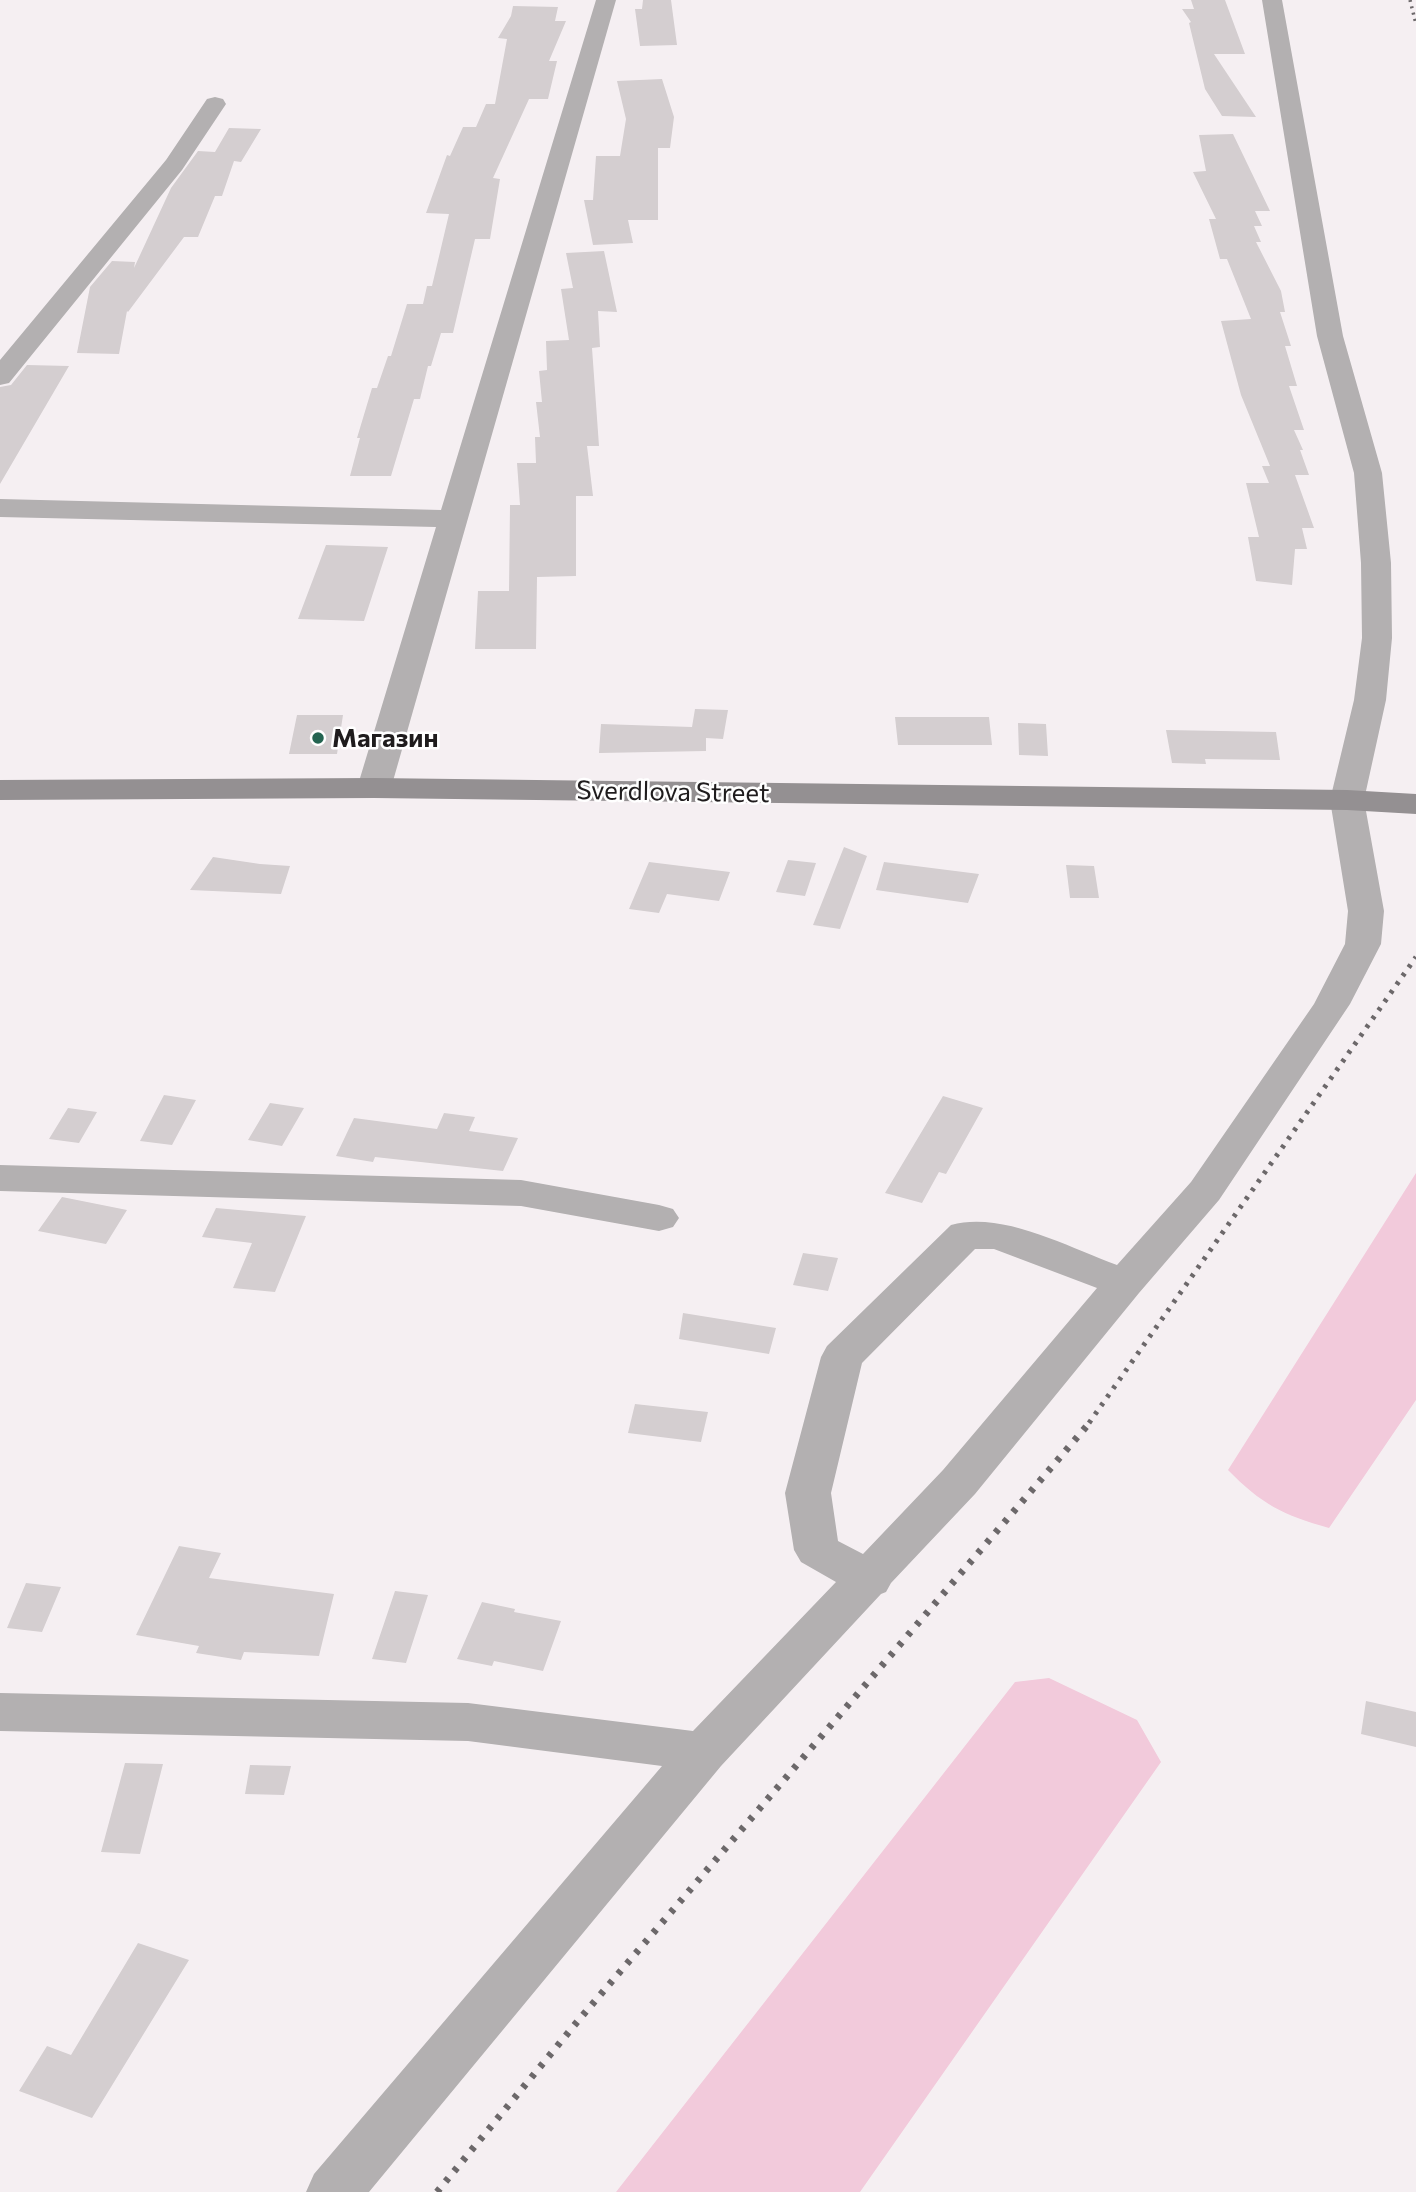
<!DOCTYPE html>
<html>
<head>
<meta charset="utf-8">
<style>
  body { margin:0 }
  canvas { display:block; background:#f5eff2 }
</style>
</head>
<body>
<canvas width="1416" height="2192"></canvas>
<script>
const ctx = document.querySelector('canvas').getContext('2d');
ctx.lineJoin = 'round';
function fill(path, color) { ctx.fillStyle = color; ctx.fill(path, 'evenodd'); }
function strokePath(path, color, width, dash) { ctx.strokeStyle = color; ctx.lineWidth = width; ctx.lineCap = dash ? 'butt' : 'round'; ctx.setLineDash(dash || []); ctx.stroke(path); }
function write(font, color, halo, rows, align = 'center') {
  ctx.font = font + ' Commissioner,sans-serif'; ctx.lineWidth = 5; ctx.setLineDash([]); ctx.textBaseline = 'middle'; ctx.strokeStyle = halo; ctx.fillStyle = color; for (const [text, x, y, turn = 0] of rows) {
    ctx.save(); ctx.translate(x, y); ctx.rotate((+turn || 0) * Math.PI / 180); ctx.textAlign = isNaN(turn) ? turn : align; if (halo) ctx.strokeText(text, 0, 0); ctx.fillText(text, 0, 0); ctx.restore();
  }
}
const green = new Path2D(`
  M1416 1173V1400L1329 1528C1283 1515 1261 1504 1228 1470Z
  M1049 1678 1137 1720 1161 1762 860 2192H616L1015 1682Z`);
const building = new Path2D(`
  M643 0H671L677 45 640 46 635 9H642Z
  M1191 0H1225L1245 54H1214L1256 117 1222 116 1205 89 1189 23 1191 22 1182 9H1194Z
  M513 6 558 7 555 21H566L549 61H557L548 99H529L493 178 500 179 490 239H475L453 333H441L431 366H428L420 399H414L391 476H350L360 438H357L372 388H377L388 356H391L407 304H423L427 286H432L449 214 426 213 447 155 450 156 463 127H476L486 104H495L507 39 498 38 511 16Z
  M662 79 674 117 670 148H658V220H628L633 243 593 245 584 200H593L596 156H620L626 119 617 81Z
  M229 128 261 129 241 162 234 161 222 196H215L198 237H184L128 312 127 311 119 354 77 353 90 287 112 261 135 262 134 268 171 188 198 151 215 152Z
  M1233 134 1270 211H1255L1262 226H1254L1261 242H1256L1281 291 1285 312H1280L1291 346H1285L1297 386H1289L1304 430H1294L1303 450H1300L1309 475H1295L1314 528H1302L1307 549H1295L1292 585 1256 581 1248 537H1259L1246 483H1269L1262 466H1270L1241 395 1221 321 1251 319 1227 259H1220L1209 219H1216L1193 172 1206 171 1199 135Z
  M604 251 617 312 598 311 600 347 592 348 599 446H587L593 496H576V576L537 577 536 649H475L478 591H509L510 505H520L517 463H536L535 437H540L536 402H542L539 371 547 370 546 341 569 340 561 289 573 288 566 253Z
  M27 365 69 366 0 484V387L11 385Z
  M326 545 388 547 364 621 298 619Z
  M695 709 728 710 723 739 706 738V751L599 753 601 724 692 727Z
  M297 715H343L337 754H289Z
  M895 717H989L992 745H898Z
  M1018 723 1046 724 1048 756 1019 755Z
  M1166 730 1276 732 1280 760 1205 759 1206 764 1172 763Z
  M844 847 867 856 840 929 813 925Z
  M213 857 260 864 290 866 281 894 190 890Z
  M788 860 816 863 805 896 776 892Z
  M649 862 730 872 719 901 667 894 659 913 629 909Z
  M884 862 979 874 968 903 876 890Z
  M1066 865 1094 866 1099 898H1070Z
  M164 1095 196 1100 172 1145 140 1141Z
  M943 1096 983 1108 946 1174 939 1172 922 1203 885 1193Z
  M270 1103 304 1108 282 1146 248 1140Z
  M68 1108 97 1112 79 1143 49 1139Z
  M444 1113 475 1117 469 1131 518 1138 503 1171 375 1157 373 1162 336 1156 354 1118 437 1129Z
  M62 1197 127 1210 106 1244 38 1231Z
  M216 1208 306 1216 275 1292 233 1288 252 1243 202 1237Z
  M803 1253 838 1258 828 1291 793 1285Z
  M683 1313 776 1328 769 1354 679 1339Z
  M635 1404 708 1412 701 1442 628 1433Z
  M179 1546 221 1553 209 1578 334 1594 319 1656 244 1652 241 1660 196 1653 199 1646 136 1635Z
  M26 1583 61 1587 42 1632 7 1628Z
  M395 1591 428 1595 406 1663 372 1659Z
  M482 1602 515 1609 514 1612 561 1621 543 1671 494 1661 492 1666 457 1659Z
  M1366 1701 1416 1712V1747L1361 1734Z
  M125 1763 163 1764 140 1854 101 1852Z
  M250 1765 291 1766 284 1795 245 1794Z
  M138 1943 189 1960 92 2118 19 2091 47 2046 71 2055Z`);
const street = new Path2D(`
  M596 0H616L391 788 386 795 374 798 362 795 357 788 436 527 0 517V499L441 510Z
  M1262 0H1282L1343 336 1382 473 1391 563 1392 638 1386 700 1364 800 1384 911 1381 944 1350 1004 1219 1200 1139 1293 975 1494 891 1583 886 1592 881 1594 721 1766 369 2192H306L314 2174 662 1766 468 1741 0 1731V1693L468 1703 693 1731 836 1582 801 1562 794 1550 785 1493 821 1357 827 1346 951 1225C1003 1211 1067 1247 1117 1265L1191 1182 1314 1004 1345 944 1348 911 1330 800 1354 700 1362 638 1361 563 1354 473 1317 336ZM975 1249H994L1097 1288 943 1470 863 1554 838 1541 831 1493 862 1363Z
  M215 97 223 99 226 104 182 170 9 383 0 385V360L166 160 207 99Z
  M0 1165 521 1180 659 1205 673 1209 679 1218 673 1227 659 1231 521 1206 0 1191Z`);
const secondary = new Path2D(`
  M374 778 1347 790 1416 794V814L1347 810 374 798 0 800V780Z`);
const railFar2 = new Path2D(`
  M1410 0 1416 24`);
const railFar1 = new Path2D(`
  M1089 1423 1416 957`);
const rail = new Path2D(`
  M437 2192 577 2022 1091 1421`);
const markers = [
  [318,738,7,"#246451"]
];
const poiNames = [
  ["Mагазин",332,738]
];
const streetNames = [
  ["Sverdlova Street",673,792,1]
];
fill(green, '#f2cadb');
fill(building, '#d4ced0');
fill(street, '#b3b0b1');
fill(secondary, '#949092');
strokePath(railFar2, '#6c686a', 3.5, [2, 4.5]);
strokePath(railFar1, '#6c686a', 5, [3.5, 7]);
strokePath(rail, '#6c686a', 7, [4.5, 9]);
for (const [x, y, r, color] of markers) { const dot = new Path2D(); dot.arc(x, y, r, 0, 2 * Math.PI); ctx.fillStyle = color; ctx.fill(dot); strokePath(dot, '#fff', 2.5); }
write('bold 26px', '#1f1c1d', '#fff', poiNames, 'left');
write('26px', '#1f1c1d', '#fff', streetNames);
</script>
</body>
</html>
